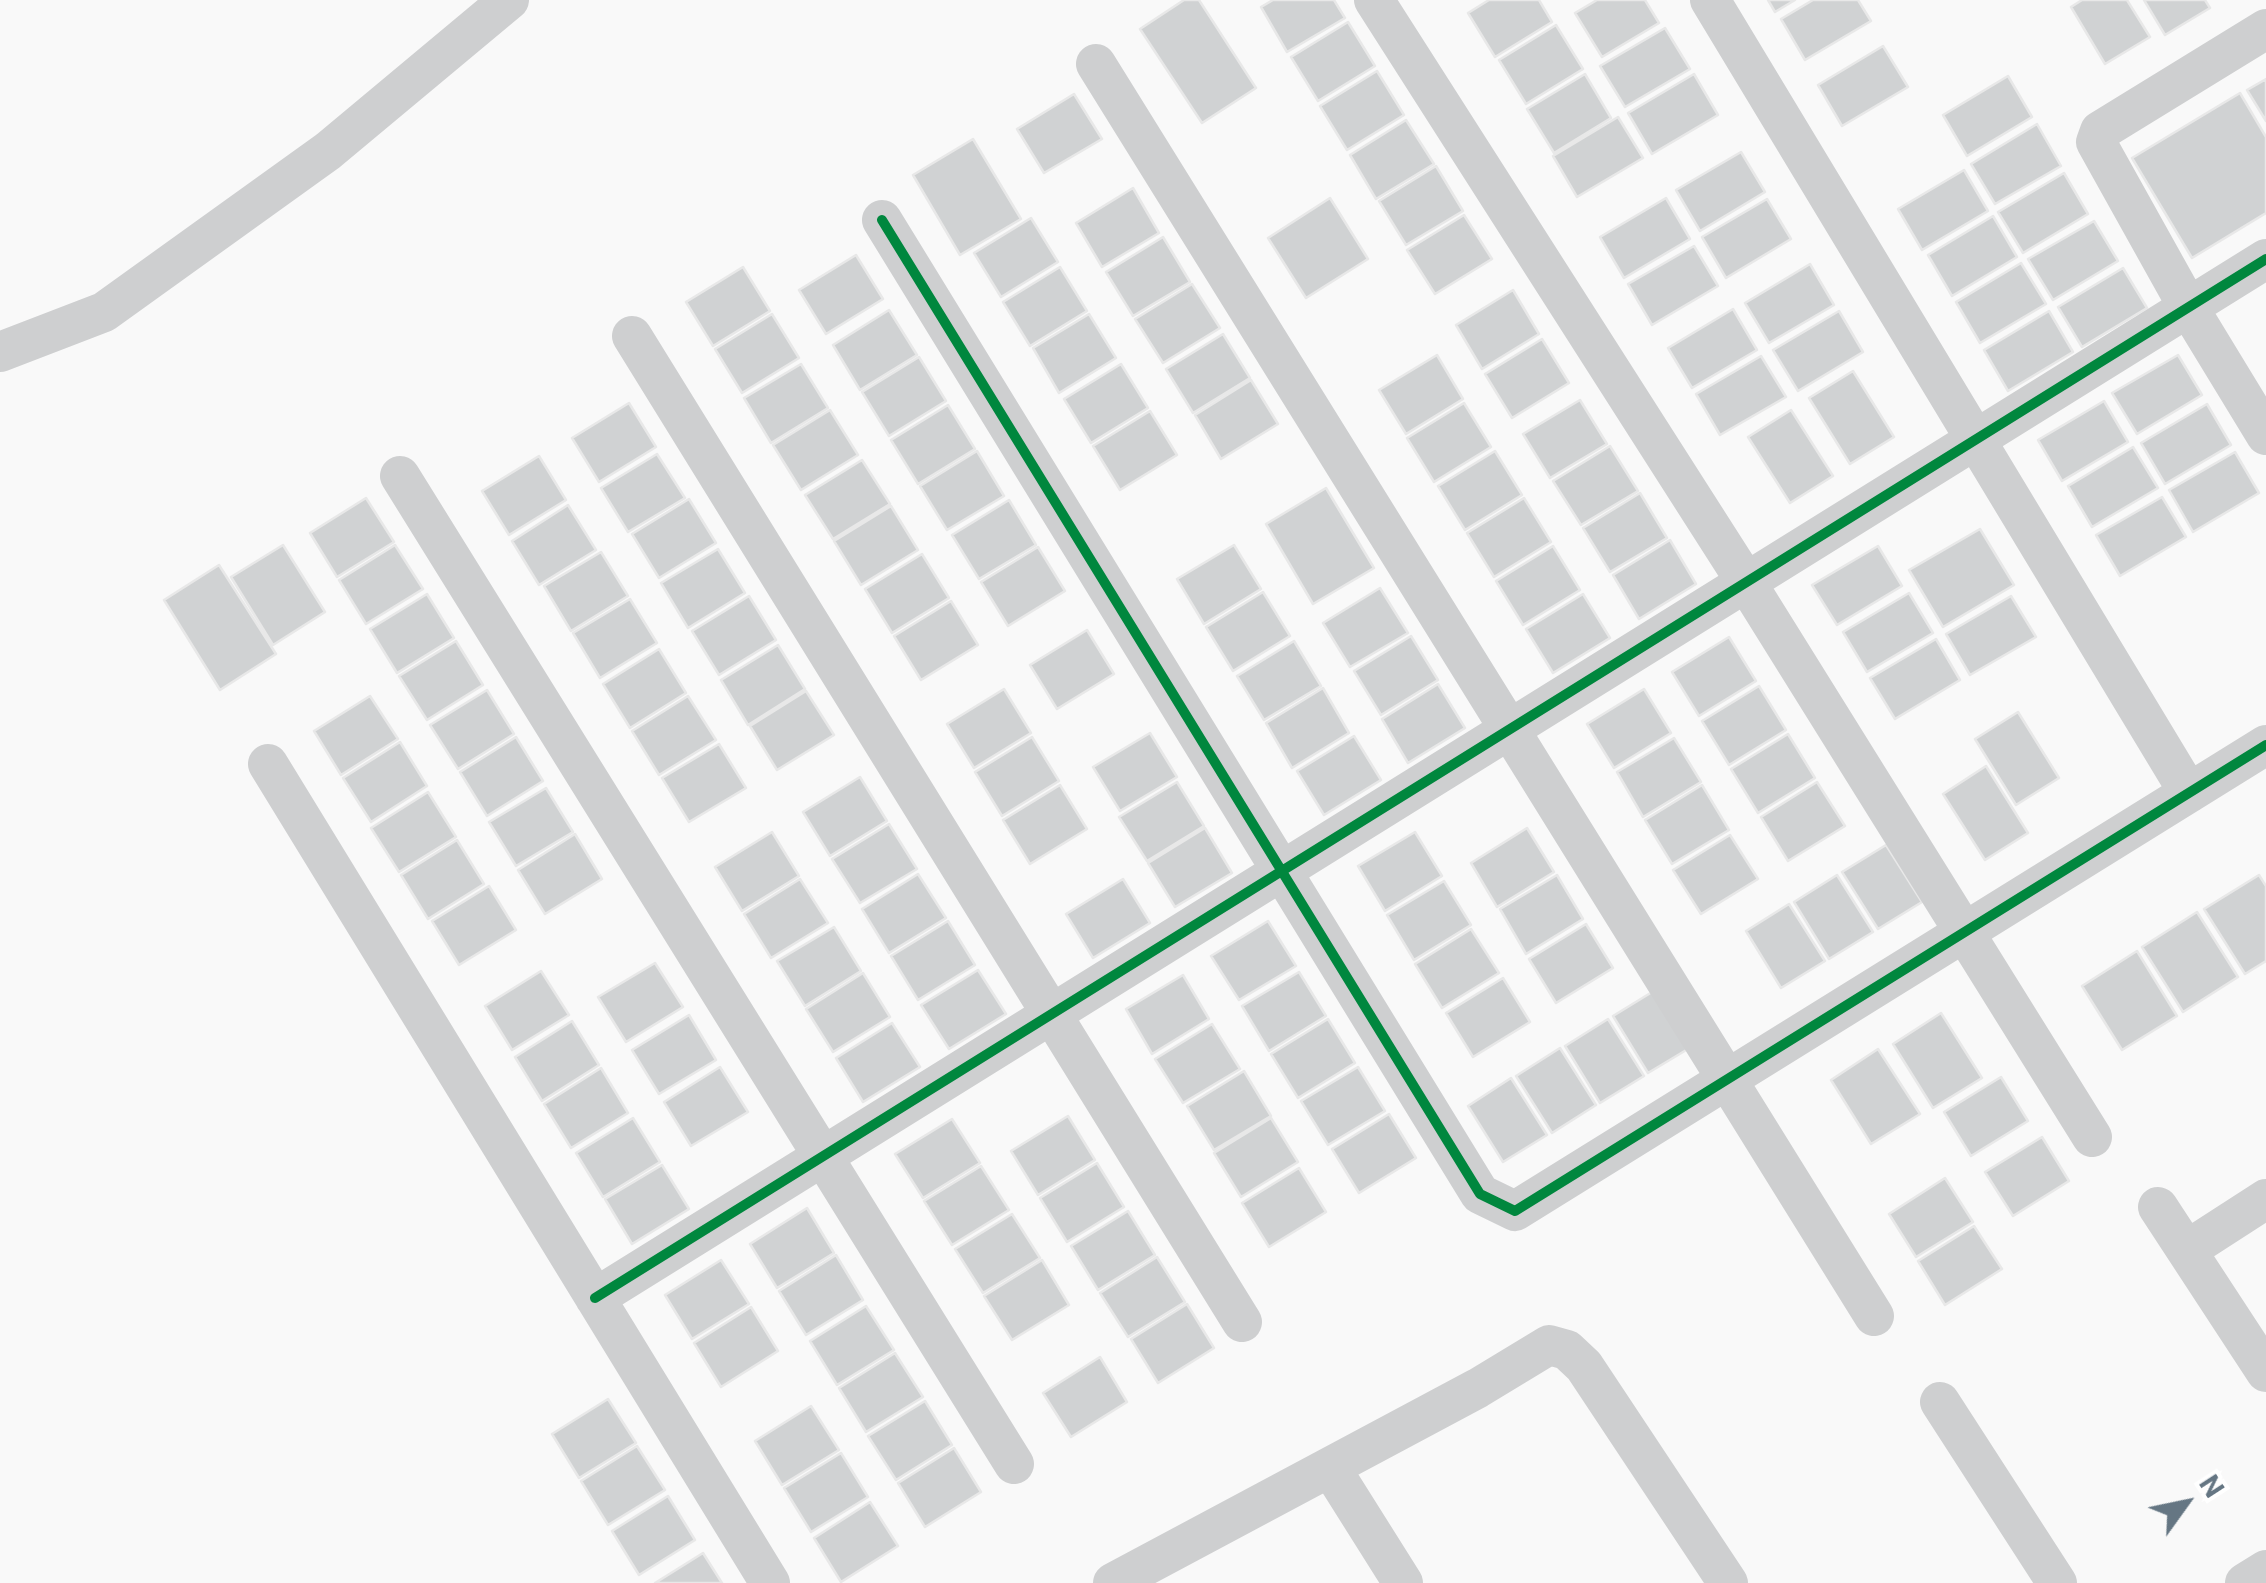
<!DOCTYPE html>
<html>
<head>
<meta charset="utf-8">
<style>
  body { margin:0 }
  #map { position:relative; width:2266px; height:1583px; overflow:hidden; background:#f9f9f9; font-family:Roboto,sans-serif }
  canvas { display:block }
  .north { position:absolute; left:2136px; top:1453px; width:100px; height:100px; -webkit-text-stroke:8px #fff; paint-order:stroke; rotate:57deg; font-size:28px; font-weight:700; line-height:40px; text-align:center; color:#657683 }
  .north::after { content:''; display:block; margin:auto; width:35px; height:45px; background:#657683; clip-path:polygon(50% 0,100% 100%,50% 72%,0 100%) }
</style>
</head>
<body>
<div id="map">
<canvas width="2266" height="1583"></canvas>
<div class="north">N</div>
</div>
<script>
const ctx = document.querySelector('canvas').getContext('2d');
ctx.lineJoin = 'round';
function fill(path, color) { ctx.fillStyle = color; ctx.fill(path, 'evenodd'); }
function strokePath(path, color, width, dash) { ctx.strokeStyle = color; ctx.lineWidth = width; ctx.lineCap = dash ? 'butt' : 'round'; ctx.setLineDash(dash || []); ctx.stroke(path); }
const building = new Path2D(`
  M1184 0H1199L1256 88 1202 123 1140 29Z
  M1273 0H1334L1345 18 1287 52 1261 7Z
  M1489 0H1539L1552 22 1495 57 1468 13Z
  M1597 0H1645L1659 23 1602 57 1575 13Z
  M1768 0H1795L1775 12Z
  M1813 0H1858L1871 21 1805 60 1781 19Z
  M2082 0H2127L2150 37 2105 64 2071 7Z
  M2144 0H2205L2210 8 2165 35Z
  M1348 22 1375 66 1318 101 1291 57Z
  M1556 25 1583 69 1526 104 1499 60Z
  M1665 28 1690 69 1625 107 1600 66Z
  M1883 46 1908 87 1842 126 1818 85Z
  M1377 71 1404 115 1347 150 1320 106Z
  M1585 74 1611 118 1554 153 1527 109Z
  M1694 74 1718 115 1652 154 1628 113Z
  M2008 76 2032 117 1967 156 1943 115Z
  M2266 79V121L2247 90Z
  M2240 93 2266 137V213L2192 258 2132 158Z
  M1074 94 1102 139 1044 173 1017 129Z
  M1618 117 1643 158 1577 197 1553 156Z
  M1406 120 1434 164 1376 199 1350 155Z
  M2037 124 2061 166 1995 204 1971 164Z
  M973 139 1021 219 960 255 913 175Z
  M1741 152 1765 192 1700 231 1676 190Z
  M1436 166 1463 211 1406 245 1379 201Z
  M1964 170 1988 211 1922 250 1898 209Z
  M2064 173 2088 214 2023 253 1998 212Z
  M1133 188 1159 233 1102 267 1076 223Z
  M1330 198 1368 259 1306 298 1268 238Z
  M1666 198 1690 239 1624 278 1600 237Z
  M1767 199 1791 239 1726 278 1702 237Z
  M1464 215 1492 259 1435 294 1407 250Z
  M1993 216 2017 257 1952 296 1928 255Z
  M1031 218 1058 262 1001 297 974 253Z
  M2094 221 2118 261 2053 300 2028 259Z
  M1163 237 1190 282 1133 316 1106 272Z
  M1694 246 1718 286 1652 325 1628 284Z
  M856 255 883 299 826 334 799 290Z
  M2021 263 2046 304 1980 343 1956 302Z
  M1810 264 1834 305 1769 343 1745 303Z
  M743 267 770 311 713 346 686 302Z
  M1060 267 1087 311 1030 346 1003 302Z
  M2123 268 2147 308 2082 347 2058 307Z
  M1192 284 1220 328 1163 363 1135 319Z
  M1513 290 1539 334 1482 369 1456 325Z
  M1733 309 1757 350 1692 388 1668 348Z
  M889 310 917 355 860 390 833 345Z
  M1839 311 1863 352 1798 391 1773 350Z
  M2049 311 2073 352 2008 391 1984 350Z
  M772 314 799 358 742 393 715 349Z
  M1089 314 1116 358 1059 393 1033 348Z
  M1223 334 1250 378 1193 413 1166 369Z
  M1542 339 1569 383 1512 418 1485 374Z
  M1437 355 1463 399 1406 434 1379 390Z
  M2178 355 2202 395 2137 434 2112 393Z
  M1761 356 1786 397 1720 435 1696 394Z
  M919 357 946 401 889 436 862 392Z
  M801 364 828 408 771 443 744 398Z
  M1121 364 1148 408 1091 443 1064 399Z
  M1853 371 1894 437 1850 464 1809 398Z
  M1251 380 1278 424 1221 459 1195 415Z
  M1580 400 1607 444 1550 478 1523 434Z
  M2104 401 2128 442 2062 481 2038 440Z
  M629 403 656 447 599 482 572 438Z
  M1464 403 1491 447 1434 482 1407 438Z
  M2207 404 2231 445 2165 484 2141 443Z
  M948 405 975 449 918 484 891 440Z
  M830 410 858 455 801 490 773 445Z
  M1791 410 1833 476 1790 503 1748 437Z
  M1150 411 1177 455 1120 490 1093 446Z
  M1610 446 1638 491 1581 525 1553 481Z
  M2133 447 2158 488 2092 527 2068 486Z
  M977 451 1004 496 947 530 920 486Z
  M1495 451 1522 495 1465 530 1438 486Z
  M2235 452 2259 493 2193 532 2169 490Z
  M657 454 685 498 628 532 601 488Z
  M539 456 566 500 509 535 482 491Z
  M862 460 890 504 833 539 805 495Z
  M1326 488 1374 568 1313 604 1266 524Z
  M1640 493 1667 538 1610 572 1583 528Z
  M2162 497 2186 537 2120 576 2096 535Z
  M366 498 394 542 337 577 310 533Z
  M1524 498 1551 542 1494 577 1467 533Z
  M689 499 716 543 659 578 632 534Z
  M1009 500 1036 545 979 579 952 535Z
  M568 505 596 550 539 585 512 541Z
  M891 506 918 550 861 585 834 541Z
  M1980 529 2014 585 1943 627 1909 570Z
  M1670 540 1696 584 1639 619 1613 575Z
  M283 545 325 612 273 645 231 577Z
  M395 545 423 589 366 624 339 580Z
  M1234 545 1261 589 1204 624 1177 579Z
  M1553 546 1580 590 1523 625 1496 581Z
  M1878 546 1902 586 1837 625 1812 585Z
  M1038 547 1065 591 1008 626 981 582Z
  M718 549 745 593 688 628 661 583Z
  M601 552 628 596 571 631 544 586Z
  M922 554 949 598 892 633 865 589Z
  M219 565 276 654 220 690 164 600Z
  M1380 588 1408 633 1350 667 1323 623Z
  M1263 592 1290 636 1233 671 1206 627Z
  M1909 593 1933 633 1867 672 1843 632Z
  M427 594 454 638 397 673 370 629Z
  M1583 594 1610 638 1553 673 1526 629Z
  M749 596 776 640 719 675 692 631Z
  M2011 596 2036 637 1970 675 1946 634Z
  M630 599 657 643 600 678 573 633Z
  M951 601 978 645 921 680 894 636Z
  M1087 630 1114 674 1057 709 1030 665Z
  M1411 636 1438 680 1381 715 1354 671Z
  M1729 637 1756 681 1699 716 1672 672Z
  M1936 639 1960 680 1895 719 1870 678Z
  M456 641 483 685 427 720 399 676Z
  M1294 641 1321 686 1264 720 1237 676Z
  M778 645 805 689 748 725 721 680Z
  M659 649 686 693 630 728 603 684Z
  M1438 684 1465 728 1408 763 1382 719Z
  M1759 686 1786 730 1729 765 1702 721Z
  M1323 688 1349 733 1292 768 1266 723Z
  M1004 689 1031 733 974 768 947 724Z
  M1644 689 1671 733 1614 768 1587 724Z
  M487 690 514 734 458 769 430 725Z
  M806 691 834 735 777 770 750 726Z
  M370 696 398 739 341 775 314 731Z
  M688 696 716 740 659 775 632 731Z
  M2018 712 2059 778 2016 805 1975 739Z
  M1150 733 1177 777 1120 811 1093 767Z
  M1788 734 1815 778 1758 813 1731 769Z
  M1354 736 1381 780 1324 815 1297 771Z
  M516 737 543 781 487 816 460 772Z
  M1032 737 1059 781 1002 816 975 772Z
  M1674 738 1701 782 1643 817 1617 772Z
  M400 742 427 786 371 822 343 778Z
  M719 744 746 788 689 822 662 778Z
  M1986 766 2028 833 1985 860 1943 794Z
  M860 777 887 821 830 856 803 812Z
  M1177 782 1204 826 1147 861 1119 817Z
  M1817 782 1845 826 1788 861 1761 817Z
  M1060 785 1087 829 1030 864 1003 820Z
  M1702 785 1729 830 1672 864 1645 820Z
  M546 788 573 832 516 866 489 822Z
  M428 792 456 837 399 872 371 828Z
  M889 824 917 869 860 903 832 859Z
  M1205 828 1232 873 1175 907 1148 863Z
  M1527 828 1554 872 1497 907 1471 863Z
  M772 832 799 876 742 911 715 867Z
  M1415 832 1442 876 1385 911 1358 866Z
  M575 834 602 879 545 914 518 870Z
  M1730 835 1758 879 1701 914 1673 870Z
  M457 840 484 884 428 919 401 875Z
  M1886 845 1922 902 1878 929 1842 872Z
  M918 874 946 918 889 953 862 909Z
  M1557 875 1583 919 1526 954 1500 909Z
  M1837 875 1873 932 1829 959 1794 902Z
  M2259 875 2266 886V961L2245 974 2204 909Z
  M800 879 828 923 771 958 744 914Z
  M1123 879 1150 923 1093 958 1066 914Z
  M1444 881 1471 925 1414 960 1387 915Z
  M489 886 516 930 459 965 432 921Z
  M1789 904 1825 961 1781 988 1746 931Z
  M2197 912 2238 977 2183 1012 2142 947Z
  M948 921 975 965 918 1000 891 956Z
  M1268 921 1296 966 1239 1000 1211 956Z
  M1586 924 1613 968 1556 1003 1529 959Z
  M834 927 861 971 805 1006 777 961Z
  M1471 929 1499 973 1442 1008 1415 964Z
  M2137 951 2177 1016 2122 1050 2082 986Z
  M655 963 683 1007 626 1042 598 997Z
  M978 970 1006 1014 949 1049 921 1005Z
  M541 971 569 1015 512 1050 485 1006Z
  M1299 972 1326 1016 1269 1051 1242 1006Z
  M863 973 890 1017 833 1052 806 1009Z
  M1183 975 1209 1019 1152 1054 1126 1009Z
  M1503 978 1530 1022 1473 1057 1446 1013Z
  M1657 989 1693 1046 1648 1073 1613 1016Z
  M1941 1013 1982 1078 1933 1108 1893 1044Z
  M689 1015 716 1060 659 1094 632 1050Z
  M1328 1019 1355 1063 1298 1098 1271 1054Z
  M1608 1019 1644 1076 1600 1103 1565 1046Z
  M572 1021 599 1065 542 1101 515 1057Z
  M892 1023 920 1067 863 1102 836 1058Z
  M1212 1024 1240 1069 1183 1103 1155 1059Z
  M1560 1048 1596 1105 1552 1133 1516 1076Z
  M1878 1049 1920 1114 1871 1144 1831 1080Z
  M720 1067 748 1112 691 1146 664 1102Z
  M1358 1067 1385 1111 1328 1145 1301 1101Z
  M601 1068 628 1113 571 1148 544 1104Z
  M1244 1071 1271 1116 1214 1150 1187 1106Z
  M2001 1077 2028 1121 1971 1156 1944 1112Z
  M1511 1078 1547 1135 1503 1162 1468 1106Z
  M1389 1114 1416 1158 1359 1193 1332 1149Z
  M1068 1116 1095 1160 1038 1195 1011 1151Z
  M633 1118 660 1162 603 1197 576 1153Z
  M1271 1118 1298 1162 1241 1197 1214 1153Z
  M952 1119 980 1163 923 1198 895 1154Z
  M2042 1137 2069 1181 2013 1216 1985 1172Z
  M1097 1163 1124 1207 1067 1242 1040 1198Z
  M662 1165 689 1209 632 1244 605 1199Z
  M981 1166 1009 1210 952 1245 924 1201Z
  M1299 1168 1326 1212 1269 1247 1242 1203Z
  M1945 1178 1973 1222 1916 1257 1889 1214Z
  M807 1208 834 1253 777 1288 750 1244Z
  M1128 1211 1155 1255 1098 1290 1071 1246Z
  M1012 1214 1040 1258 983 1293 955 1249Z
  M1974 1226 2002 1269 1945 1305 1918 1261Z
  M836 1255 863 1300 806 1335 779 1291Z
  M1157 1257 1185 1302 1128 1337 1100 1293Z
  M721 1260 749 1304 692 1339 665 1295Z
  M1042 1260 1069 1305 1012 1340 984 1296Z
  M1187 1304 1214 1348 1158 1383 1131 1339Z
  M866 1306 894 1350 837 1385 810 1341Z
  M751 1307 778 1351 721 1387 694 1343Z
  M895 1353 923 1397 866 1432 839 1388Z
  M1100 1357 1127 1402 1071 1437 1043 1393Z
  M608 1399 636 1443 579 1478 552 1434Z
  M925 1401 952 1445 896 1480 868 1436Z
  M811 1406 839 1450 782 1485 755 1441Z
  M637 1446 665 1490 608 1525 581 1481Z
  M954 1448 981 1492 925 1527 898 1483Z
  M841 1453 868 1497 811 1532 784 1488Z
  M668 1496 695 1540 639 1575 612 1531Z
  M870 1502 898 1546 841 1582 814 1538Z
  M703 1553 722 1583H655Z`);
const minor = new Path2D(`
  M1374 0 1746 582 2092 1137
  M1710 0 2189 793
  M2266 29 2100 131 2096 142 2188 307 2266 435
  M1096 64 1874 1316
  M882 220 1480 1194 1515 1211 2266 745
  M632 336 1242 1322
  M0 352 104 312 328 151 509 0
  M400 476 1014 1464
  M268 764 770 1583
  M2158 1207 2266 1372
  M2187 1250 2266 1199
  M595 1298 2266 259
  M1940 1402 2057 1583
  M1330 1467 1403 1583
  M1113 1583 1478 1388 1549 1345 1567 1350 1584 1366 1728 1583
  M2245 1583 2266 1570`);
const cycleway = new Path2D(`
  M882 220 1480 1194 1515 1211 2266 745
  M595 1298 2266 259`);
fill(building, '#d0d2d3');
strokePath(building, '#e8e8e8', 2.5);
strokePath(minor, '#cecfd0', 40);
strokePath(cycleway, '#00873e', 10);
</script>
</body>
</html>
